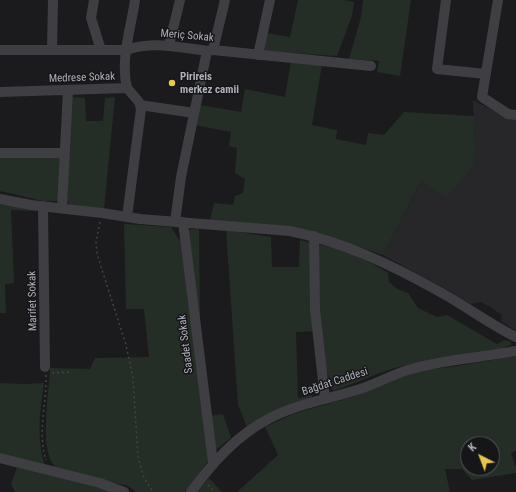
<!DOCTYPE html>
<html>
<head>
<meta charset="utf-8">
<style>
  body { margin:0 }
  #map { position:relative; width:516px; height:492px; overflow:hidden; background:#1b1b1d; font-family:"Roboto Condensed",sans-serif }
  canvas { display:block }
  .north { position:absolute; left:460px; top:436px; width:40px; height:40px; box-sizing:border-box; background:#161618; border:1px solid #535459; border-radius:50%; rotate:318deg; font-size:11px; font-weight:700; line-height:16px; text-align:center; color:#aeb0bb }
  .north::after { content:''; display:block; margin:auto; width:14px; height:18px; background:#e6c749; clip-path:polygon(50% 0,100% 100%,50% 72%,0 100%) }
</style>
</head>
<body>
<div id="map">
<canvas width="516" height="492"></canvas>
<div class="north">K</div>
</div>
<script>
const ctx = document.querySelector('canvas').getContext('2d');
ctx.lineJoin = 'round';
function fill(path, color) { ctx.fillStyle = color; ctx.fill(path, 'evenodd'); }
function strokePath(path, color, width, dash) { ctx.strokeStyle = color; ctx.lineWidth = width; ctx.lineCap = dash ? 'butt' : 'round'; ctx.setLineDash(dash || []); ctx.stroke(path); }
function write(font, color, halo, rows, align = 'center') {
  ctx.font = font + ' "Roboto Condensed",sans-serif'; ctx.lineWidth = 3; ctx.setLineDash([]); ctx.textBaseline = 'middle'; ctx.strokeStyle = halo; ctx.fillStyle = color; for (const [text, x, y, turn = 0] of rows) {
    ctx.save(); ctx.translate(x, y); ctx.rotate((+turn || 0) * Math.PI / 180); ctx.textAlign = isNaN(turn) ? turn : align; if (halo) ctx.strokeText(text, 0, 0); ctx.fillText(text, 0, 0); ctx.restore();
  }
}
const built = new Path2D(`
  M473 100 507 118 516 120V331L501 321 502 315 490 307 481 302 470 304 453 293 383 255 421 181 475 146Z`);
const green = new Path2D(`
  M298 0H344L354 2 352 16 337 56 263 51 267 33 290 37Z
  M363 0H411L400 76 377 72 379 61 349 59 361 17Z
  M291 61 322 64 312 125 337 130 336 139 366 145 368 133 384 135 404 112 474 116 475 146 473 166 446 197 421 181 383 255 325 235 290 228 210 220 214 203 233 205 235 196 243 193 245 179 235 173 237 148 229 146 231 132 195 125 200 105 241 112 245 89 285 97Z
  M71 97 85 98 86 121H103L105 98 115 97 104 209 69 204 67 200Z
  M0 157H60L59 201H43L0 191Z
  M0 202 39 211 11 210 14 283 5 284 6 313H0Z
  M124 224 171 227 182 244 208 461 185 492H136L128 486 60 470C36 459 50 391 50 368L90 369 95 358 149 357 144 309H126Z
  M190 229H199L200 327 188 235Z
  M226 230 271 237 272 267H299L300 240 311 243 316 331 296 332 298 398 312 395V398C289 405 266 412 247 427L238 405Z
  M316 244C340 248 368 259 388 273L389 282 397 289 408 293 418 308 437 317 447 315 497 344 505 340 511 342V345C477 358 438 357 402 366 379 372 356 383 333 391 318 351 319 287 316 244Z
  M516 356V451L511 453 516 467V473L472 480 462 469H445L450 492H237L278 455 265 427 293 414 358 395 420 370 451 367ZM468 444H492V468H468Z
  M0 383 25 384 44 383C40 413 36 436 45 466L0 455Z
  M223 414 231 438 217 449 213 447 210 416Z
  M17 467 116 492H15L11 484Z
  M209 478 222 492H197Z`);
const path = new Path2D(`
  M100 222 96 242 97 254 126 345 133 378 138 457 144 478 153 492
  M52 373 72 372
  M46 375C47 404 37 432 46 460
  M208 485 215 492`);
const minor = new Path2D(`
  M94 0 91 18 101 50
  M446 0 437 69 486 74
  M498 0 482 97 508 114 516 115
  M169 45 180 0
  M0 50H126C153 41 180 47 207 51L213 50 371 66
  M52 50 53 0
  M213 50 225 0
  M258 55 270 0
  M127 88C120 60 131 28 135 0
  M0 92 127 88 139 102 141 109 127 217
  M140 105 194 113
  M0 153H65
  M0 199 31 205 102 213 140 219 290 231C344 242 392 265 440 292 466 306 489 324 516 337
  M43 206 45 367
  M62 208 68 90
  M175 222 181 177 207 51
  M183 222 213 463
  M314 236 315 309 325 399
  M0 458 100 483 124 492
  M191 492C213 462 237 435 270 418 297 404 328 399 357 390 375 385 391 375 408 370 443 359 480 358 516 351`);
const markers = [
  [172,83,4,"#e6c749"]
];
const streetNames = [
  ["Meriç Sokak",187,36,5],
  ["Medrese Sokak",82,78,-2],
  ["Marifet Sokak",33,301,-91],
  ["Saadet Sokak",186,344,-97],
  ["Bağdat Caddesi",335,382,-18]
];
const poiNames = [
  ["Pirireis",180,77],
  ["merkez camii",180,90]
];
fill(built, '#27272a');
fill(green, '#252d27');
strokePath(path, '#424348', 1.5, [2, 3]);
strokePath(minor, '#3e3e43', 10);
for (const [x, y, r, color] of markers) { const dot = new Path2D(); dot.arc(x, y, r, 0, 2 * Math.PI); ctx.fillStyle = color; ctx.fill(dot); strokePath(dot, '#161618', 1.5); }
write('11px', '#aeb0bb', '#161618', streetNames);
write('bold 11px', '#aeb0bb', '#161618', poiNames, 'left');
</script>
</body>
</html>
